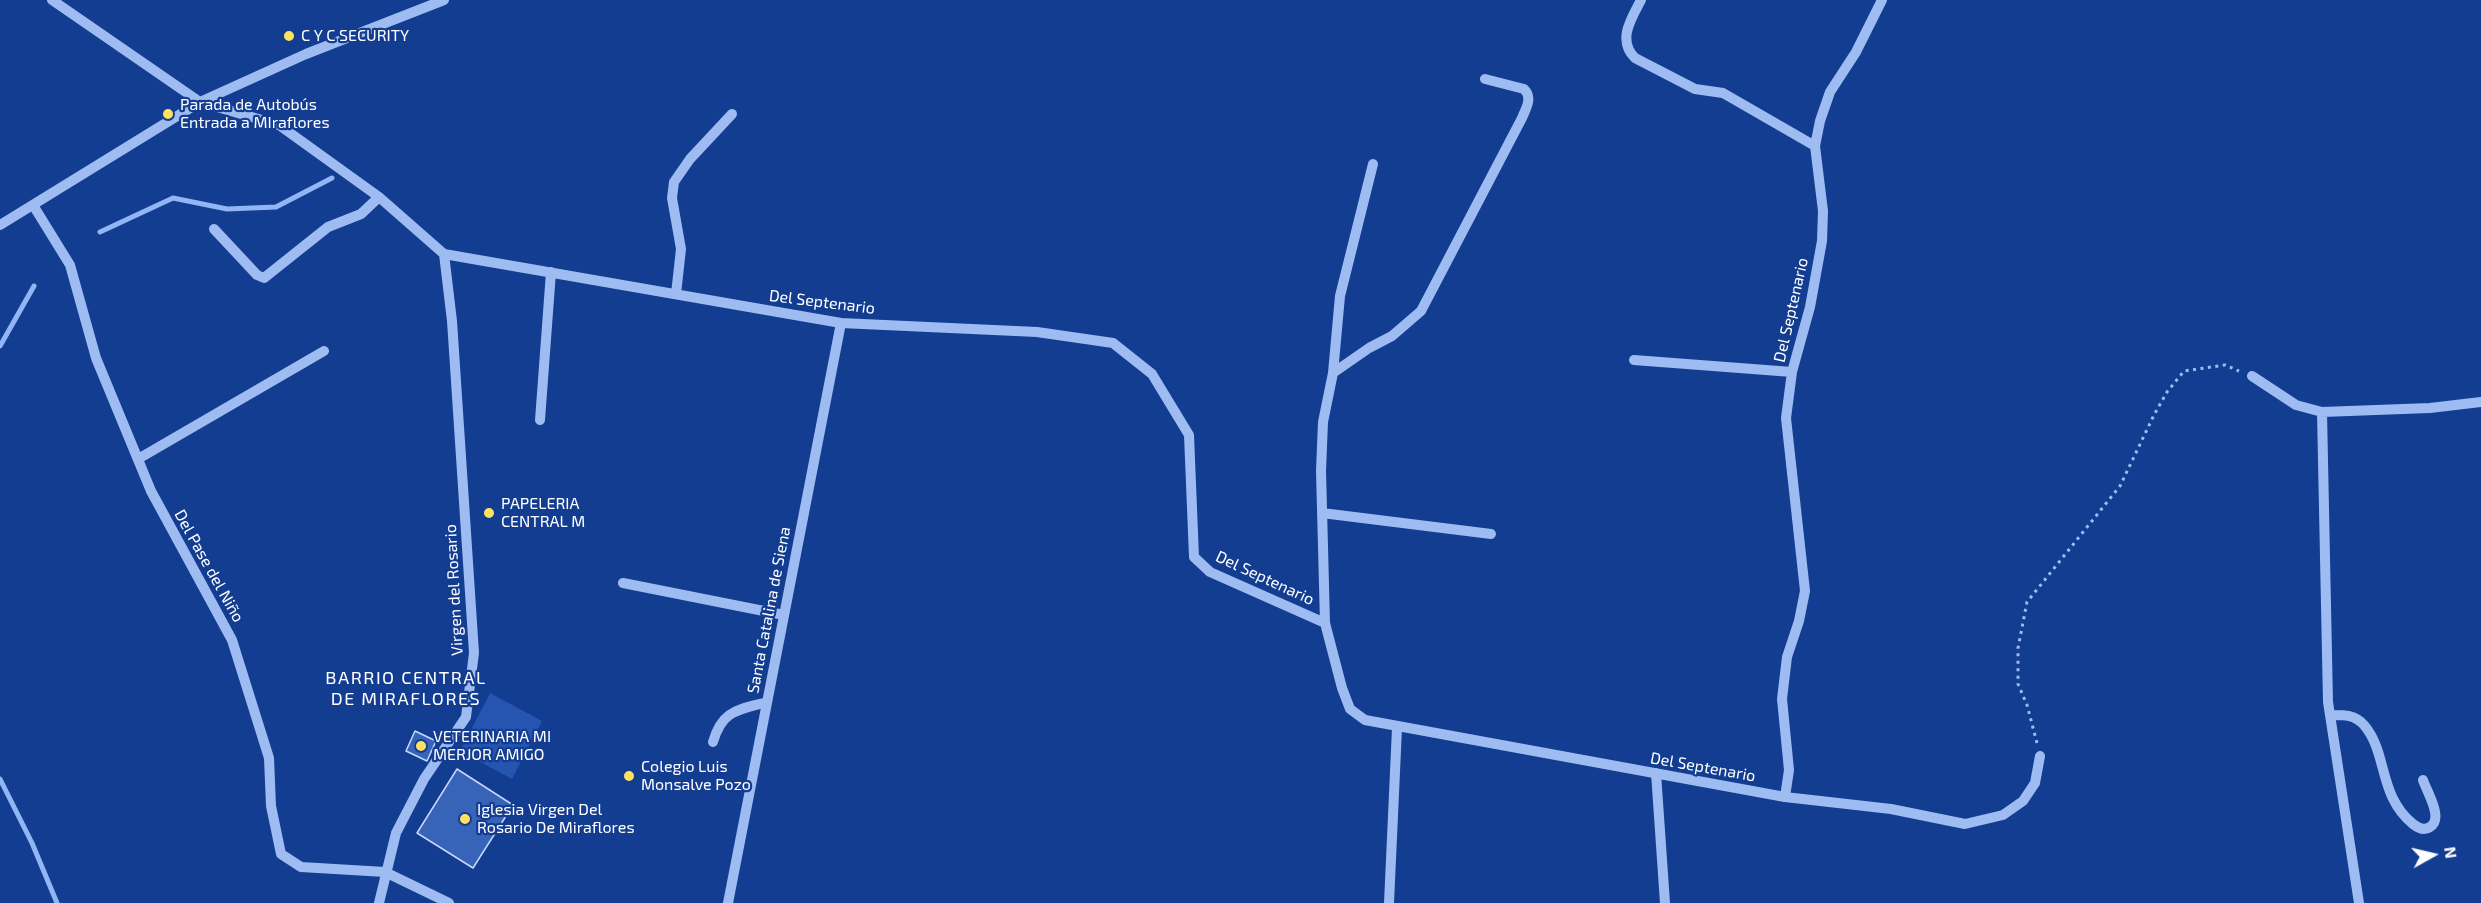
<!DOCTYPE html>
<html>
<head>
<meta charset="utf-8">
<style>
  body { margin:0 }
  #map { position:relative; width:2481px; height:903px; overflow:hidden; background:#133d91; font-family:"Exo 2",sans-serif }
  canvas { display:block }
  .north { position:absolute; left:2403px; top:825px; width:60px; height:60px; -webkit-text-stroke:4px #133d91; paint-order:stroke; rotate:82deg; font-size:16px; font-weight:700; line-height:24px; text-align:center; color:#fff }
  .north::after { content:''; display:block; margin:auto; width:21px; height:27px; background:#fff; clip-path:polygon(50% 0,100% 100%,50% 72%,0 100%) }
</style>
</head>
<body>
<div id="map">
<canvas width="2481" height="903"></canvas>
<div class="north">N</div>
</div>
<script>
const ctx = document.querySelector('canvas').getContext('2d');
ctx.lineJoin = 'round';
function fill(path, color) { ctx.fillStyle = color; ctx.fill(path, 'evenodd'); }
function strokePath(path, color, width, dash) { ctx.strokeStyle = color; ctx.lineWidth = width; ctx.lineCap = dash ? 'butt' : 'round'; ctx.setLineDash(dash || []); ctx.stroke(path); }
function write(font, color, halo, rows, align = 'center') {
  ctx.font = font + ' "Exo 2",sans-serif'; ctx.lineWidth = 4.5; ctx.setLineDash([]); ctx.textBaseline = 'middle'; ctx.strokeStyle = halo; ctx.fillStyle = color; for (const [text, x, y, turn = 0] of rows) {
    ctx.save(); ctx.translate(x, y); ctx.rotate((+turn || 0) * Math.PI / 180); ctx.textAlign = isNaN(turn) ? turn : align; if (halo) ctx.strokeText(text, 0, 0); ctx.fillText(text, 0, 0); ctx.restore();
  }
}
const green = new Path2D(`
  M490 693 542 721 512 779 460 751Z`);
const stream = new Path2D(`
  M100 232 173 198 227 209 276 207 332 178
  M0 346 34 286
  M0 779 32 843 57 903`);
const building = new Path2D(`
  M415 731 436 741 427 761 406 751Z
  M457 769 513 805 473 868 417 833Z`);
const path = new Path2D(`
  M2037 743 2027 705 2018 684V648L2027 602 2120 486 2154 415 2167 392 2184 371 2225 365 2239 371`);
const minor = new Path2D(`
  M52 0 200 102 279 125 379 197 444 254 841 323 1037 332 1113 343 1152 374 1189 435 1194 557 1210 572 1325 623 1342 688 1350 709 1365 720 1785 797 1789 770 1782 699 1787 657 1799 621 1805 591 1786 418 1792 372 1810 307 1822 241 1823 211 1815 146 1820 121 1830 92 1856 52 1882 0
  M1641 0C1631 19 1617 40 1635 58L1695 89 1723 93 1815 146
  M33 205 70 265 96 358 151 491 232 640 269 758 271 806 281 854 301 867 385 872 449 903
  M0 225 200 102 306 54 444 0
  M214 229 257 275 264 278 328 227 361 214 379 197
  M676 294 681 249 672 198 674 182 690 159 732 114
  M1634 360 1792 372
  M1333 373 1340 296 1373 164
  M2252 376 2296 405 2322 412 2430 408 2481 402
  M2322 412 2328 702 2359 903
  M540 420 551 272
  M138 459 324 351
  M1322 513 1491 534
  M623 583 784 615
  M1325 623 1321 471 1323 422 1333 373 1369 348 1392 336 1421 311 1522 118C1526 108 1533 98 1524 89L1485 79
  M2330 715C2343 715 2354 714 2364 725 2388 753 2378 796 2413 824 2418 828 2424 831 2430 827 2444 819 2427 792 2423 780
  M713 742C722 710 738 710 767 702
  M1656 773 1665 903
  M1785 797 1891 809 1965 824 2003 815 2023 801 2035 783 2040 756
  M379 903 396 833 424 779 466 717 474 653 452 321 444 254
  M728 903 841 323
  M1389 903 1397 728`);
const markers = [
  [289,36,6,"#ffe160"],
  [168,114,6,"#ffe160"],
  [489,513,6,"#ffe160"],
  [421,746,6,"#ffe160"],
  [629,776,6,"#ffe160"],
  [465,819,6,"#ffe160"]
];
const poiNames = [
  ["C Y C SECURITY",301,36],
  ["Parada de Autobús",180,105],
  ["Entrada a MIraflores",180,123],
  ["PAPELERIA",501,504],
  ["CENTRAL M",501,522],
  ["VETERINARIA MI",433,737],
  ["MERJOR AMIGO",433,755],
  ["Colegio Luis",641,767],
  ["Monsalve Pozo",641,785],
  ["Iglesia Virgen Del",477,810],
  ["Rosario De Miraflores",477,828]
];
const streetNames = [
  ["Del Septenario",822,302,7],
  ["Del Septenario",1791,310,-77],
  ["Del Pase del Niño",209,566,61],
  ["Del Septenario",1265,578,25],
  ["Virgen del Rosario",454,590,-93],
  ["Santa Catalina de Siena",769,610,-79],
  ["Del Septenario",1703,767,10]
];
const neighbourhoodNames = [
  ["BARRIO CENTRAL",406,678],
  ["DE MIRAFLORES",406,699]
];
fill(green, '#2555b0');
strokePath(stream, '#91b5f5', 5);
fill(building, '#3763b8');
strokePath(building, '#c6d9fc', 1.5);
strokePath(path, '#9fbcf2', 3, [3, 4.5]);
strokePath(minor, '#9fbcf2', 10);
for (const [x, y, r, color] of markers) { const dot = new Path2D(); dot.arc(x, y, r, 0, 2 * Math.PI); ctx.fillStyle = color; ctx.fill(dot); strokePath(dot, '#133d91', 2); }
write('16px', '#fff', '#133d91', poiNames, 'left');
write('16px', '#fff', '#133d91', streetNames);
ctx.letterSpacing = '1.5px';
write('18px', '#fff', '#133d91', neighbourhoodNames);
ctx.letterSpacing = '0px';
</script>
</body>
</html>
